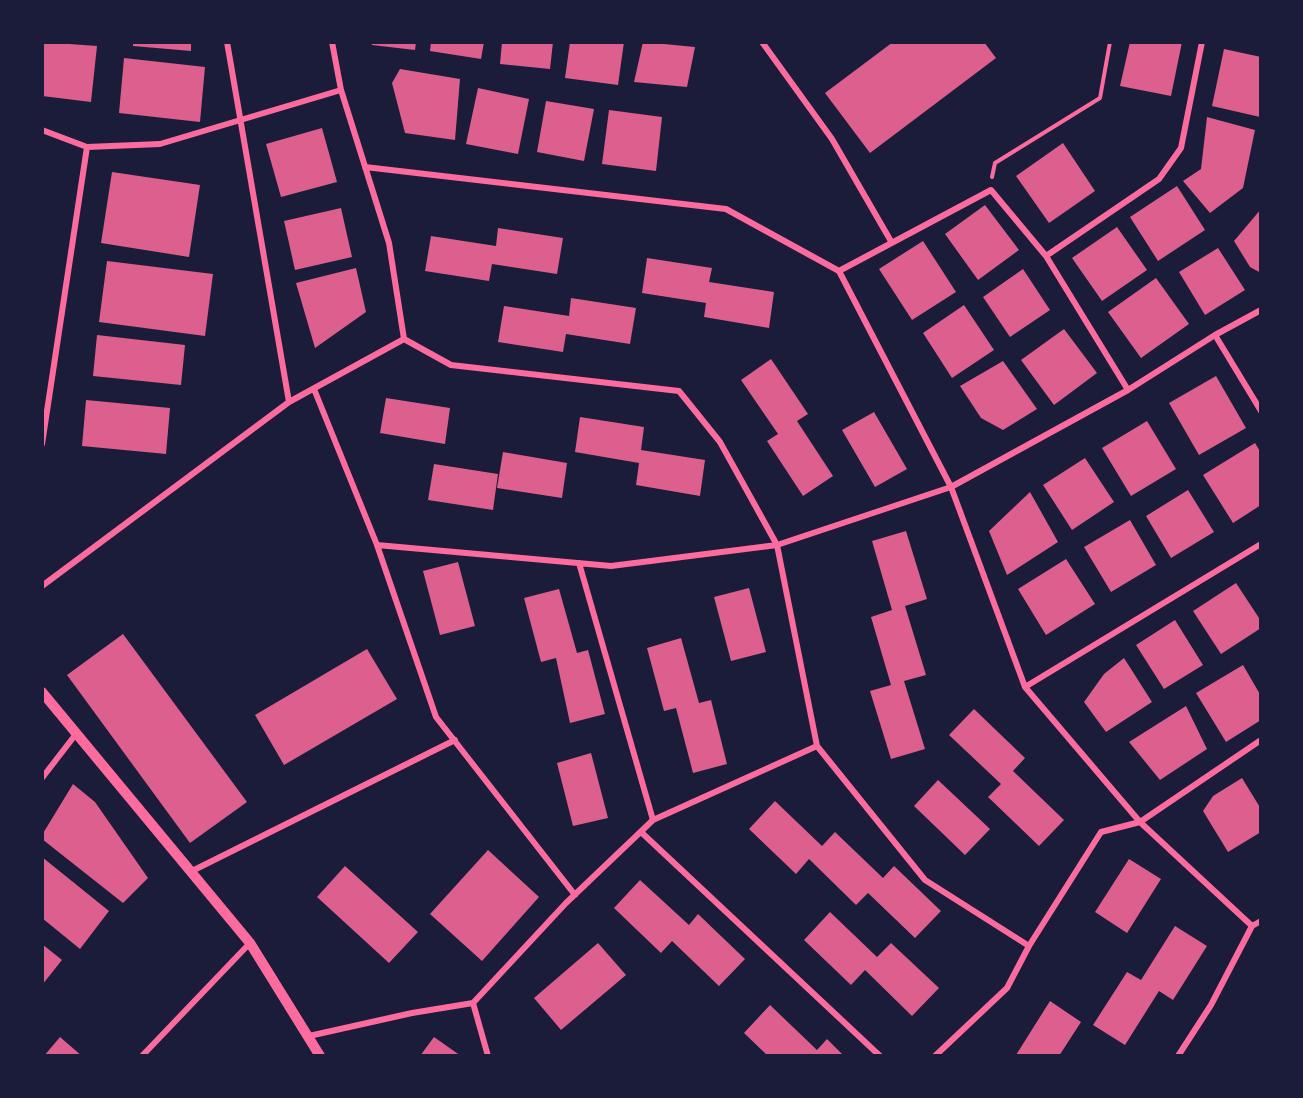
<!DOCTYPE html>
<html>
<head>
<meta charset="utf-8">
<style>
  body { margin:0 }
  #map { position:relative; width:1303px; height:1098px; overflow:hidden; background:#1b1b3a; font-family:Arial,sans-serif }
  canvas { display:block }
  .frame { position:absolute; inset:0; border:44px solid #1b1b3a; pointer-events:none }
</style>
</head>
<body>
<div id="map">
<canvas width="1303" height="1098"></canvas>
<div class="frame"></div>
</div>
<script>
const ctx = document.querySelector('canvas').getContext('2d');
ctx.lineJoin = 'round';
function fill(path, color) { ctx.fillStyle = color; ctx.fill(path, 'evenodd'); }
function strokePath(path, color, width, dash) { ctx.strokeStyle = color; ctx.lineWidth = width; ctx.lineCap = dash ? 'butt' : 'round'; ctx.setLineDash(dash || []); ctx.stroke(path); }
const building = new Path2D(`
  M42 42 97 46 91 102 42 96Z
  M133 42H191V51L133 46Z
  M371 42H416L415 50 372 45Z
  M431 42H484L481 59 430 51Z
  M502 42H553L550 69 500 64Z
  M570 42H624L618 85 565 78Z
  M643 42 695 47 687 87 634 82Z
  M893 42H984L996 58 870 153 825 93Z
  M1130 42H1182L1171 96 1120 86Z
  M1224 49 1261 57 1260 117 1212 106Z
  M124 58 205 67 200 122 119 113Z
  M400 69 460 79 455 140 405 133 392 83Z
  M478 88 529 99 518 154 466 144Z
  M546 101 594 109 584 161 537 152Z
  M609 110 662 117 656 171 602 164Z
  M1207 117 1255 130 1243 188 1210 213 1183 181 1201 169Z
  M322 128 337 182 281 197 266 144Z
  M1063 143 1095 191 1049 223 1016 176Z
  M112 172 200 185 189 257 101 243Z
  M1177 186 1205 230 1158 261 1130 217Z
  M985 205 1019 250 978 280 945 234Z
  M341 208 352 257 295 270 284 221Z
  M1261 209V273L1250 267 1234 241Z
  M1117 227 1147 270 1102 301 1072 258Z
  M498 228 563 238 557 274 492 264 489 281 425 271 431 236 496 246Z
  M923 241 956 292 912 320 879 269Z
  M1218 248 1245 290 1205 315 1179 272Z
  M647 258 712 268 709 282 774 292 769 328 704 317 706 303 642 293Z
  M107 261 213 274 205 336 99 322Z
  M356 268 366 312 315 348 296 283Z
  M1023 269 1050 310 1010 337 983 297Z
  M1156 278 1189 324 1141 358 1108 312Z
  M571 298 636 308 630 344 566 334 563 352 498 342 504 306 569 316Z
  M964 305 994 350 952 378 923 333Z
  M1064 329 1097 373 1054 405 1021 360Z
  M97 335 185 345 181 385 93 376Z
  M771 359 808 414 797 421 833 476 803 496 767 441 778 434 741 380Z
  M1003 361 1037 409 1003 430 981 418 960 386Z
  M1216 376 1246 428 1199 455 1169 403Z
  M386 398 450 408 445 444 380 433Z
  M86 400 170 408 166 454 82 446Z
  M874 412 907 469 875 487 842 430Z
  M580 417 644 427 641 450 705 460 700 496 636 485 639 463 575 452Z
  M1147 421 1176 469 1131 496 1102 448Z
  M1255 443 1261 453V505L1233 523 1203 475Z
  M503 452 567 463 562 498 497 488Z
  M1085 458 1114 502 1072 530 1043 485Z
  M434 464 498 474 493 510 428 500Z
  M1188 490 1214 532 1171 558 1146 516Z
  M1030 492 1058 542 1007 575 989 531Z
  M1130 520 1156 565 1111 592 1084 547Z
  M906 531 927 599 905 606 926 675 904 681 925 749 891 759 870 691 891 685 871 617 892 610 872 541Z
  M1066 559 1095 604 1046 635 1018 589Z
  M458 562 475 626 440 635 423 571Z
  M1236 583 1261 621V628L1221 654 1193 611Z
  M749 588 766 652 731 661 714 597Z
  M559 589 577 653 588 650 605 714 570 723 556 658 541 662 524 598Z
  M1175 620 1203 665 1164 689 1136 645Z
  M123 634 247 802 190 843 67 675Z
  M681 638 699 703 711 700 727 764 693 773 676 708 664 711 647 648Z
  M367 649 397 699 284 765 255 715Z
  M1124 658 1152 702 1106 732 1084 702 1104 674Z
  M1243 665 1261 696V720L1226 742 1196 693Z
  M1186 706 1207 749 1160 780 1129 742Z
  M974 709 1025 758 1013 771 1064 820 1039 846 988 797 1001 784 949 735Z
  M591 753 608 818 573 826 557 763Z
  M1242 778 1261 809V832L1228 852 1203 811 1213 796Z
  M938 780 990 829 965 855 914 806Z
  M73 784 95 802 148 878 123 903 42 839V835Z
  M775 801 822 846 835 832 883 878 894 866 941 911 915 938 868 893 856 905 809 859 796 874 749 829Z
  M488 850 539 897 482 961 430 914Z
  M42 857 109 911 80 949 42 918Z
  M1129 859 1161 879 1127 933 1095 912Z
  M345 866 418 932 389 963 317 897Z
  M640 880 689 925 698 914 745 959 719 986 672 941 661 953 614 908Z
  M830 912 877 957 891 943 939 988 912 1016 865 970 851 985 804 940Z
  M1175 926 1207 946 1173 1000 1159 991 1125 1045 1093 1025 1127 972 1141 980Z
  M598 943 626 975 561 1030 534 998Z
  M42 944 62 960 42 985Z
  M1050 1001 1081 1022 1059 1056H1018L1016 1055Z
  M770 1005 817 1050 827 1039 844 1056H768L744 1033Z
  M60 1037 82 1056H44Z
  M434 1037 461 1056H420Z`);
const path = new Path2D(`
  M992 177 995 163 1100 98 1110 42`);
const minor = new Path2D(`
  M227 42 289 402
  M332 42 341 90 389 243 404 339
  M762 42 832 139 892 243
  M42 130 87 147 160 144 341 90
  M365 167 726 209 839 271 951 487 1025 687 1140 822 1252 926
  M1046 256 1159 179 1181 148 1202 42
  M839 271 991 190 1046 256 1128 390
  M1215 335 1261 411
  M404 339 451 365 679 391 720 442 777 545 817 746 925 880 1029 946
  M314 389 377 545 436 717 575 895
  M42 444 87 147
  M377 545 611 566 777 545 951 487 1128 390 1215 335 1261 310
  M579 563 653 820
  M42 586 289 402 404 339
  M1025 687 1261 544
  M42 778 76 734
  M641 832 880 1056
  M190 872 455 740
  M473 1003 488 1056
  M309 1036 412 1013 473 1003 566 903 653 820 817 746
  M142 1056 250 943
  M935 1056 1007 988 1029 946 1101 832 1140 822 1261 740
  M1178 1056 1211 1005 1252 926 1261 921`);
const tertiary = new Path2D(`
  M42 692 250 943 320 1056`);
fill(building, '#dd5f8e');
strokePath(path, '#ff6b9d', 4);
strokePath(minor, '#ff6b9d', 6);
strokePath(tertiary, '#ff6b9d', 10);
</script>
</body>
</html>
